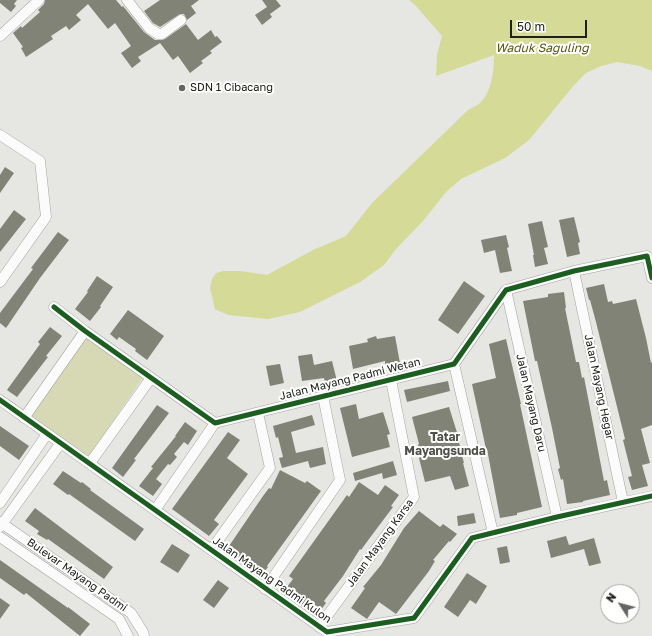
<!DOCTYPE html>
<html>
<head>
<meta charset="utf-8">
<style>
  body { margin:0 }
  #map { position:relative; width:652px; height:636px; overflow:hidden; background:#e6e7e2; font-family:"Golos Text",sans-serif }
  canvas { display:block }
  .north { position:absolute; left:600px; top:584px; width:40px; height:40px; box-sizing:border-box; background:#fffffe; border:1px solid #a6a6a4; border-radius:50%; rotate:306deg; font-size:11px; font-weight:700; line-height:16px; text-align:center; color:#20201e }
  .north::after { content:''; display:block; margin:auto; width:14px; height:18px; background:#656663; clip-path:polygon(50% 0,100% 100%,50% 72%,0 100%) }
  .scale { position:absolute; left:510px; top:20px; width:77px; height:18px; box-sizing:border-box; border:2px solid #20201e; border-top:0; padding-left:5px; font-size:12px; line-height:14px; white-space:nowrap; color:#20201e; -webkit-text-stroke:3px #fffffe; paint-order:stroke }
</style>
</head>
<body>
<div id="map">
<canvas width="652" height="636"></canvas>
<div class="north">N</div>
<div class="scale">50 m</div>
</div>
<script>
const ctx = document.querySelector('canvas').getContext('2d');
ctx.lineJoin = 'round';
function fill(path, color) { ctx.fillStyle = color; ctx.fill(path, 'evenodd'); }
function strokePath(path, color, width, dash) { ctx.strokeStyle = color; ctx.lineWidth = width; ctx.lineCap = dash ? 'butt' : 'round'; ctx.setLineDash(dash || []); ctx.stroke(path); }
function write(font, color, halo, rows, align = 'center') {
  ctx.font = font + ' "Golos Text",sans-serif'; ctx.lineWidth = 4; ctx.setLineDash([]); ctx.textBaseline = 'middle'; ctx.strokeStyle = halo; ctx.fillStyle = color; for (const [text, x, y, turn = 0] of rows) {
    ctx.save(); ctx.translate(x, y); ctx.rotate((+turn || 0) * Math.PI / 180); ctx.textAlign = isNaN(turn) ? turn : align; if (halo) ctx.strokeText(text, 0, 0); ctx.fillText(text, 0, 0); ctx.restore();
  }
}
const green = new Path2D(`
  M87 336 144 376 89 456 32 416Z`);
const water = new Path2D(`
  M409 0H652V71L640 66 617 62 601 66 586 73 575 84 529 140 505 158 461 179 446 192 423 221 396 249 384 265 360 282 300 312 268 319 228 315 215 309 210 288 212 279 216 273 223 271H240L267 275 313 250 346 236 372 203 467 111C471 108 477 106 480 103 492 92 494 70 494 55L436 76 437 55 442 36 416 6Z`);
const building = new Path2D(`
  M0 0H17L14 4 16 6 11 12 0 3Z
  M45 0H116L122 7 123 6 144 32 155 40H162L165 39 186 24 198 40 211 30 215 37 217 36 222 42 210 51 212 53 201 61 203 63 190 73 178 56 173 60 160 43 138 57 141 61 132 68 121 53 131 46 115 23 108 29 88 4 76 15 81 20 69 30 66 26 51 36 53 39 26 57 21 48 23 47 13 33 21 26 22 28 40 12 38 10 44 4Z
  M160 0H199L191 6 196 13 187 20 184 14H180L160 27 153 23 144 11Z
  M262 0H276L281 6 270 14 272 17 262 25 255 15 267 7Z
  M5 167 14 173 0 193V175Z
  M14 210 26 219 0 252V229Z
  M574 217 580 242 578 243 580 254 567 257 559 220Z
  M542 221 548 247 544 248 548 264 535 267 533 255H534L528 224Z
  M58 232 69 240 40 278 6 328 0 323V313L33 269 31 268Z
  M506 235 509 247 507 248 512 271 500 273 495 250 484 253 481 240Z
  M97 276 113 287 100 306 101 307 90 321 75 309 88 292 87 291Z
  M464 281 485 296 458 334 438 320Z
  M604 284 608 302 612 301 613 304 636 299 646 338 651 363 652 362V425L641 429 650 463 642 465 648 486 632 490 628 477 632 476 623 440 625 439 596 322 590 300H589L586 288Z
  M564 292 566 308H565L576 362H579L582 378 584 377 604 481 607 480 610 495 583 501V502L567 504 563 479 561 480 558 469 560 468 552 428 537 361H535L523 301 548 297V294Z
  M128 310 164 336 147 360 135 351 136 349 119 337 117 340 110 334Z
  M50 327 62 336 46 356 48 357 17 397 7 390 40 344 38 342Z
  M376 336 377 339 395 336 400 363 385 365V361L353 369 349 346 368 342 367 339Z
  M506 339 521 404H520L542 507 517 513V515L500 518 487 449H486L472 384 496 378 489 344Z
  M312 354 314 365 332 361 337 381 325 384 324 378 302 381 298 356Z
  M280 364 284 383 270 386 266 366Z
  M448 381 450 391 407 402 404 390Z
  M356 404 359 419 383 412 390 434 387 435 390 447 352 457 340 408Z
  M157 405 169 413 134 459 136 460 123 477 112 468Z
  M449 407 460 442H459L461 452 464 463H463L469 486 455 490 450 476 425 482 419 458 421 457 418 445 419 444 412 417Z
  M312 415 315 425 291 432 296 453 323 447 326 464 310 468 308 461 282 468 279 458 283 457 278 437 276 438 273 426Z
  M185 422 197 431 188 445 184 442 174 454 177 457 170 465 168 464 156 479 162 484 153 496 139 486 153 468 151 467 176 436H175Z
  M0 426 29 446 19 460 0 446Z
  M228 432 240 440 227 458 248 474 214 520 219 524 209 536 172 509Z
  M393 461 397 475 383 479 382 473 355 481 353 473Z
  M280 470 305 483 307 481 321 491 267 566 268 567 262 575 227 549 263 496 269 488 271 489Z
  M63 471 81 483 82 482 91 489 90 490 144 529 135 541 69 494 68 495 53 484Z
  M359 482 378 495 385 485 399 495 391 506 393 507 369 539 361 550 360 549 343 576 324 601 326 603 317 615 284 591 293 579 289 576 347 495 349 497Z
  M35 508 113 567 104 579 48 539 47 540 37 534 39 531 25 521Z
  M419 511 440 527 443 524 457 534 450 542 449 541 433 560 435 561 429 571 396 614 379 602 367 619 351 608 365 588 363 587 381 565 404 528Z
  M474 513 476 523 458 526 457 516Z
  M566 536 569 545 594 538 601 563 589 566 584 549 551 558 547 541Z
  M172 544 190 555 178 573 160 562Z
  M507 546 510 562 500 564 497 548Z
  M0 560 68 608V607L90 624 80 636 26 593 24 595 0 578Z
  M467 573 487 586 476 604 470 600 458 617 444 607Z
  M218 580 229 588 214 608 203 600Z
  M0 598 10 605 0 619Z`);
const street = new Path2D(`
  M127 0 149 28 158 34H162L181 20
  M0 36 39 0
  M0 135 40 161 46 217 0 282
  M574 271 623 502
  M506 290 557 517
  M54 307 85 331 215 423 454 364 506 290 574 271 647 256 652 278
  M454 364 493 533
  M0 400 327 632 414 618 472 538 557 517 652 496
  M24 418 85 331
  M90 463 151 378
  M0 503 47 434
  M155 510 215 423
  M0 522 131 613 143 632 144 636
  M0 527 60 444
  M0 537 119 619 128 636
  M211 550 270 468 258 413
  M265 589 340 480 323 396
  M319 627 414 497 391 380`);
const cycleway = new Path2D(`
  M54 307 85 331 215 423 454 364 506 290 574 271 647 256 652 278
  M0 400 327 632 414 618 472 538 557 517 652 496`);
const markers = [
  [182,88,4,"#656663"]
];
const poiNames = [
  ["SDN 1 Cibacang",190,88]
];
const streetNames = [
  ["Jalan Mayang Padmi Wetan",350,379,-14],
  ["Jalan Mayang Hegar",599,387,78],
  ["Jalan Mayang Daru",531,403,77],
  ["Jalan Mayang Karsa",380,543,-54],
  ["Bulevar Mayang Padmi",77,575,35],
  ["Jalan Mayang Padmi Kulon",272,580,35]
];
const waterNames = [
  ["Waduk Saguling",542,48]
];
const neighbourhoodNames = [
  ["Tatar",445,437],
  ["Mayangsunda",445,451]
];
fill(green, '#d6d9b3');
fill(water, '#d5da96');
fill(building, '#828377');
strokePath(street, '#a3a3a1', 11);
strokePath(street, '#fbfbfb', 10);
strokePath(cycleway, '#1b5e20', 5);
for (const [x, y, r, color] of markers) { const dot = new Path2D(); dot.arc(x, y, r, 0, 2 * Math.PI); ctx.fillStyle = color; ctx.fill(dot); strokePath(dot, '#fffffe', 1.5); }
write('11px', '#20201e', '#fffffe', poiNames, 'left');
write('11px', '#20201e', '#fffffe', streetNames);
write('italic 12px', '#565913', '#fffffe', waterNames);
write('bold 12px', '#4f504a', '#fffffe', neighbourhoodNames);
</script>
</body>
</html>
